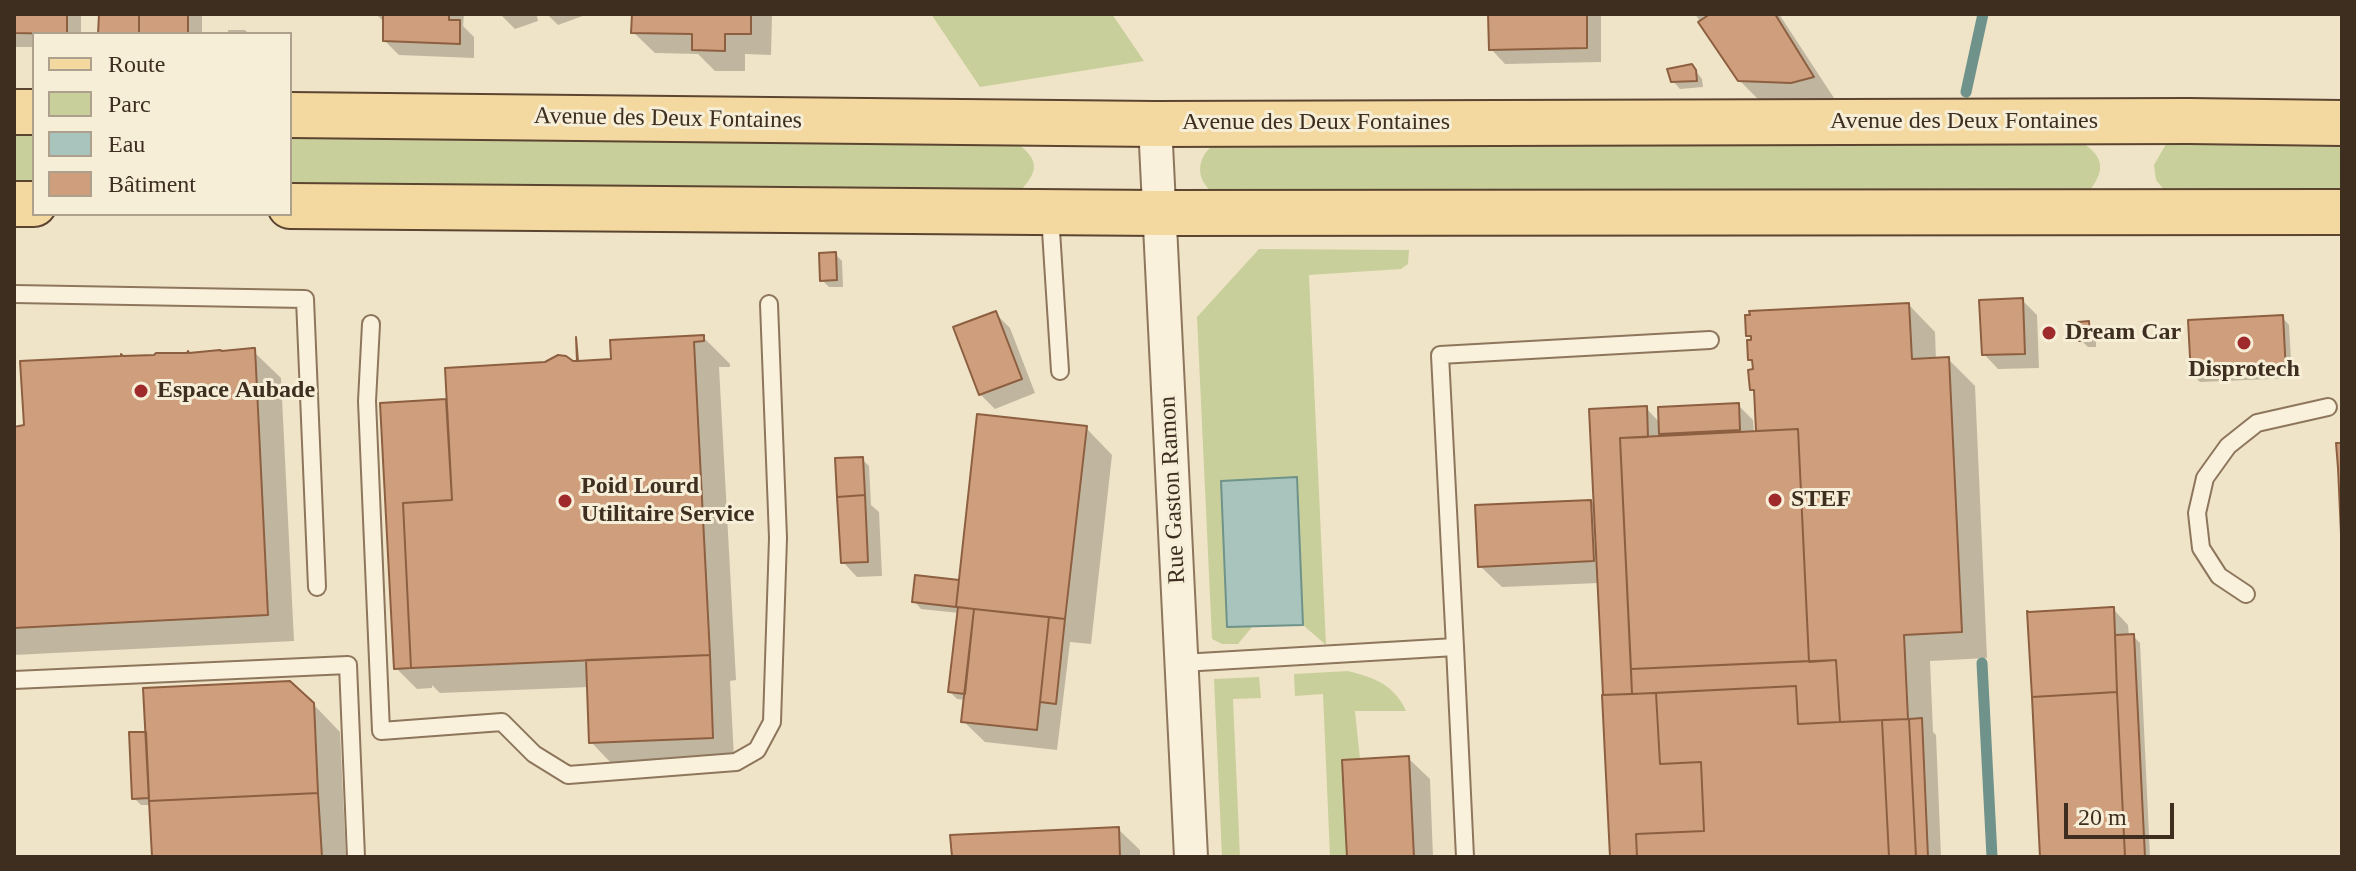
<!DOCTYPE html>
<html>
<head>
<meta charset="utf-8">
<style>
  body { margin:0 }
  #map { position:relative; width:2356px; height:871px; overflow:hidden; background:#f0e4c8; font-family:"Times New Roman",serif }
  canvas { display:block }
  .frame { position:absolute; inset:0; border:16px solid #3d2e20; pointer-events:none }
  .legend { position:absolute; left:32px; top:32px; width:260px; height:184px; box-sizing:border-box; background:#f7eed8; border:2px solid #ada18e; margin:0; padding:10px 14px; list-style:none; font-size:24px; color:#3d2e20 }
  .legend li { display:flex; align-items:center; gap:16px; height:40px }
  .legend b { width:40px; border:2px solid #ada18e }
  .scale { position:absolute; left:2064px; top:803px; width:110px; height:36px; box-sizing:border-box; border:4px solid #3d2e20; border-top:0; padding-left:10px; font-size:24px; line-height:28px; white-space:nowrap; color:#3d2e20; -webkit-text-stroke:6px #f7eed8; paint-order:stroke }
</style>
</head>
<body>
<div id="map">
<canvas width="2356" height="871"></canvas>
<div class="frame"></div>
<ul class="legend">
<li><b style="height:10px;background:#f3d9a0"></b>Route</li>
<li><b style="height:22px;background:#c9cf9b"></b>Parc</li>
<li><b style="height:22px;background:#a9c4bc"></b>Eau</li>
<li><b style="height:22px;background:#cf9f7d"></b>Bâtiment</li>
</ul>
<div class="scale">20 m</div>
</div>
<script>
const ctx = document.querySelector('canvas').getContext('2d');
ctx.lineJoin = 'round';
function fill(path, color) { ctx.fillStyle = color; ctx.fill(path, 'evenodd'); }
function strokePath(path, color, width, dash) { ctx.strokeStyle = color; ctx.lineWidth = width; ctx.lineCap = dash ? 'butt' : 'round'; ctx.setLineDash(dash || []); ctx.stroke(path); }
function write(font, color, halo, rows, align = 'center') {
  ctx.font = font + ' "Times New Roman",serif'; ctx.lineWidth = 6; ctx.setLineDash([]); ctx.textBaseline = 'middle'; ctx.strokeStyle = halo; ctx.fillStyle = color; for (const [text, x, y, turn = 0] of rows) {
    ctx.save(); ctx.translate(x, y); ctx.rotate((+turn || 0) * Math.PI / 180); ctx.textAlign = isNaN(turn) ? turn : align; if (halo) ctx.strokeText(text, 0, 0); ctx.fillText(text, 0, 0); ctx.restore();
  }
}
const green = new Path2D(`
  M931 14H1112L1144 61 980 87Z
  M14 131 34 132V184H14Z
  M290 135 1018 144C1040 161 1038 172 1020 191L290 187Z
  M2180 139H2342V196L2165 191 2156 180 2154 165 2166 144Z
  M1216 143H2083C2104 157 2105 171 2090 190L1218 196C1195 183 1194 158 1216 143Z
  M1259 249 1409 250 1408 264 1401 269 1309 275 1326 645 1303 625 1297 477 1227 627 1253 626 1238 644H1222L1212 639 1197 317Z
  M1348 671C1373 677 1395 685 1406 711H1355L1360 759 1342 760 1347 857H1330L1323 694 1295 696 1294 674Z
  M1259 677 1261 698 1233 699 1240 857H1222L1214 679Z`);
const water = new Path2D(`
  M1297 477 1303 625 1227 627 1221 481Z`);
const shadow = new Path2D(`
  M14 14H81V34H34V47H14Z
  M101 14H202V34H100Z
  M376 14H464L463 26 474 37V58L399 55 385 41V23Z
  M543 14 537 16 538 21 515 29 500 14Z
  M547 14H588L558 25Z
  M634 14H772L771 55 745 54V71H715L698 54 655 53 633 32Z
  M1490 14H1601V62L1505 64 1491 49Z
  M1695 14H1779L1834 98 1813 103 1761 102 1739 80Z
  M228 30H245L249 34H228Z
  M1692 66 1702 79 1703 87 1680 89 1673 81Z
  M835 254 842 261 843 287H829L822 280Z
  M2022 300 2037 315 2039 368 1998 369 1984 354Z
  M1909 305 1935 332 1936 360 1948 359 1975 386 1987 658 1930 661 1933 732 1936 735 1941 857H1612L1599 583 1502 587 1480 566 1477 507 1595 502 1591 411 1646 408 1660 423 1738 405 1753 420 1754 433H1758L1757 394 1752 389 1754 364 1750 360 1755 342 1748 335Z
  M995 313 1010 328 1035 393 995 409 980 394Z
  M2282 317 2289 325 2292 378 2200 382 2193 375Z
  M2088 323 2096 330V347H2088L2081 340Z
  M703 337 730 364V367H719L736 680 730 681 734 758 612 764 591 742 589 687 440 693 432 685V688L417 689 396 668 446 401 449 404 572 363 613 361Z
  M254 352 281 378 294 641 14 655V429Z
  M1086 428 1112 455 1091 644 1070 642 1057 750 985 742 963 721 966 700 957 699 950 692 959 613 921 609 914 601 961 582Z
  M862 459 869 466 871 505 879 512 882 576 857 577 843 562Z
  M2114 610 2128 625 2129 636H2133L2140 643 2150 857H2042Z
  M313 704 340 732 346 857H154L151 805H141L134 798 148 734Z
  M1408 758 1430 779 1433 857H1349Z
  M1118 829 1140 850V857H954Z`);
const stream = new Path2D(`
  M1966 92 1983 14
  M1982 663 1992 857`);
const building = new Path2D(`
  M14 14H67V34L14 33Z
  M99 14H139V34H98Z
  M139 14H188V34H139Z
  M383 14H449V20H460V44L383 41Z
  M632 14H751V34H725V51L692 50V34L631 33Z
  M1488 14H1587V48L1489 50Z
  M1710 14H1775L1814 77 1791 83 1738 81 1698 22Z
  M1692 64 1696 70 1697 81 1671 82 1667 69Z
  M836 252 837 280 820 281 819 253Z
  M2023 298 2025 354 1982 355 1979 300Z
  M1909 303 1912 359 1949 357 1962 632 1904 635 1908 719 1840 722 1836 660 1809 662 1798 429 1756 431 1754 390H1750L1748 370 1753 369 1752 360H1748L1747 340H1751V336H1746L1745 315H1750L1749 311Z
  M996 311 1022 379 979 395 953 327Z
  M2283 315 2286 372 2191 376 2188 320Z
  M2089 321 2090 341H2079L2078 322Z
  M704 335V341L694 342 710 655 411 668 403 503 452 500 445 368 545 362 558 355 566 356 573 361H577L576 337 578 361 611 359 610 340Z
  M253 348H255L268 615 14 628V427L24 425 20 361 121 356V354L123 356 154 355 156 353H187L188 351 189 353 220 350 222 351Z
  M446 399 452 500 403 503 411 668 394 669 380 403Z
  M1739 403 1740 430 1659 434 1658 407Z
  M1647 406 1648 437 1620 438 1632 694 1603 695 1589 409Z
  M977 414 1087 426 1065 619 956 607Z
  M1798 429 1809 661 1631 669 1620 438Z
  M2336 443H2342V556L2338 468Z
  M863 457 865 495 837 497 835 458Z
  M865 495 868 562 841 563 837 497Z
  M1591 500 1594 561 1478 567 1475 505Z
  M915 575 959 580 956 607 912 602Z
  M958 607 974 609 965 694 948 692Z
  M2112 607H2114L2117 692 2032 697 2027 611 2029 612Z
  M974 609 1049 617 1037 730 961 722Z
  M1049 617 1065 619 1056 704 1040 702Z
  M2134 634 2145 857H2125L2117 692 2115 635Z
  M710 655 713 738 589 743 586 660Z
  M1836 660 1840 722 1798 724 1796 686 1632 694 1631 669Z
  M290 681 314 703 318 793 149 801 143 688Z
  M1796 686 1798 724 1882 720 1889 857H1637L1636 834 1704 831 1701 762 1660 764 1656 693Z
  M2117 692 2125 857H2040L2032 697Z
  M1656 693 1660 764 1701 762 1704 831 1636 834 1637 857H1610L1602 695Z
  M1922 718 1928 857H1916L1909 719Z
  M1909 719 1916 857H1889L1882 720Z
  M129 732H146L149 798 132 799Z
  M1409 756 1414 857H1347L1342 760Z
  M318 793 322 857H152L149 801Z
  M1119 827 1120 857H952L950 835Z`);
const service = new Path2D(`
  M1050 215 1060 371
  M14 294 305 299 317 587
  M371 324 367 401 381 731 502 722 534 754 568 775 736 762 757 750 772 722 778 538 769 304
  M2246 594 2219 576 2201 548 2197 513 2205 478 2228 446 2257 423 2328 407
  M1455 647 1465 857
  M1182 663 1455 647 1440 355 1710 340
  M14 680 348 665 356 857`);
const minor = new Path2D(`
  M1155 124 1191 857`);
const primary = new Path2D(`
  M14 112H34
  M290 115 1155 124 2189 121 2342 123
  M14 204H34
  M290 206 1159 213 2342 212`);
const markers = [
  [2049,333,8,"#9e2a2b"],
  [2244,343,8,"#9e2a2b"],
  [141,391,8,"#9e2a2b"],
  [1775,500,8,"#9e2a2b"],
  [565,501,8,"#9e2a2b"]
];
const streetNames = [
  ["Avenue des Deux Fontaines",668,119,1],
  ["Avenue des Deux Fontaines",1964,122],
  ["Avenue des Deux Fontaines",1316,123],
  ["Rue Gaston Ramon",1173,490,-93]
];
const poiNames = [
  ["Dream Car",2065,333],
  ["Disprotech",2244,370,"center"],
  ["Espace Aubade",157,391],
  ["Poid Lourd",581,487],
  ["Utilitaire Service",581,515],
  ["STEF",1791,500]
];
fill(green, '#c9cf9b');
fill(water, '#a9c4bc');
strokePath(water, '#6f938a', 2);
fill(shadow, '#0003');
strokePath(stream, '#6f938a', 11);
fill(building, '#cf9f7d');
strokePath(building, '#8d5f41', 2);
strokePath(service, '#8d765c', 20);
strokePath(minor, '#8d765c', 36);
strokePath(primary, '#5b4430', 48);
strokePath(service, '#faf1dc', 16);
strokePath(minor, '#faf1dc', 32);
strokePath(primary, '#f3d9a0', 44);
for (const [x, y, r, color] of markers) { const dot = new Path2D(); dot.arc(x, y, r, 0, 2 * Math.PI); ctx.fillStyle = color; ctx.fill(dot); strokePath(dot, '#f7eed8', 3); }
write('24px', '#3d2e20', '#f7eed8', streetNames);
write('bold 24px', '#3d2e20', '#f7eed8', poiNames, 'left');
</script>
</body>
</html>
